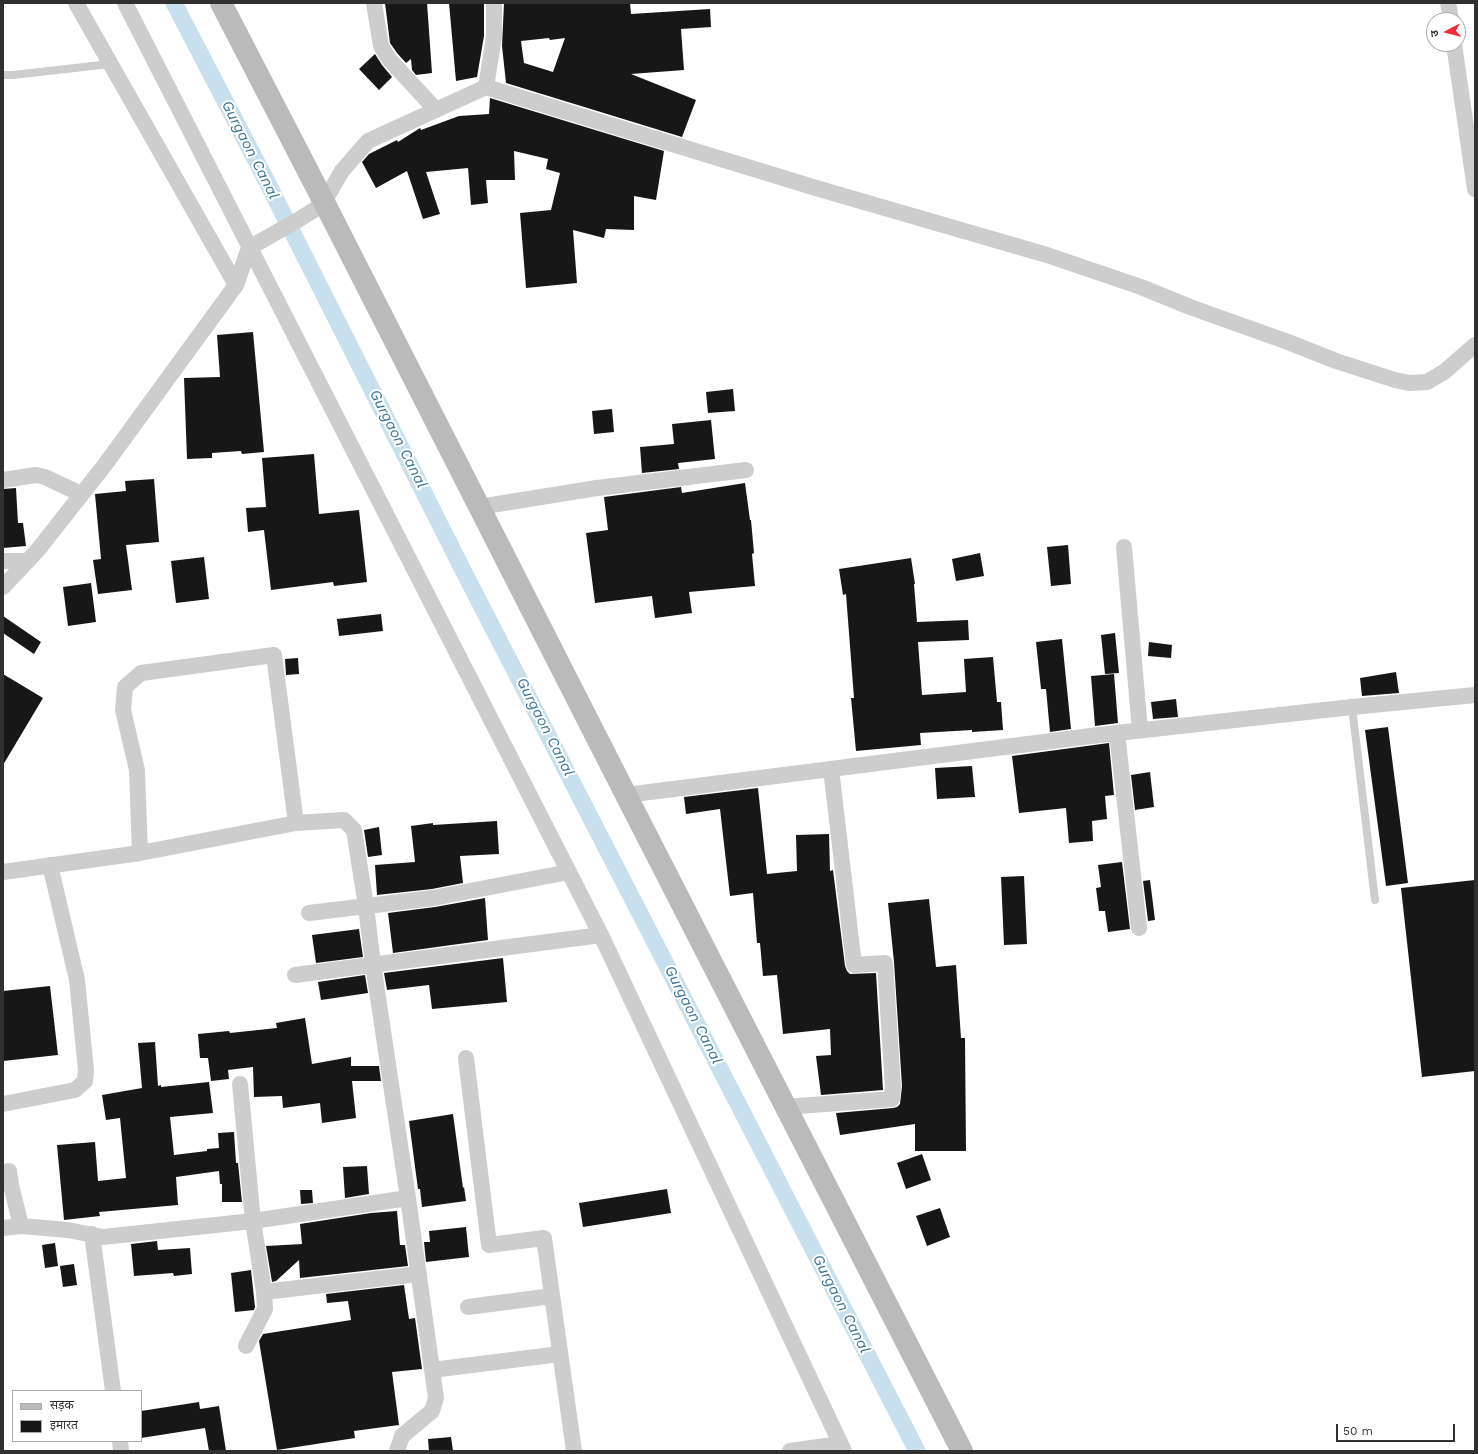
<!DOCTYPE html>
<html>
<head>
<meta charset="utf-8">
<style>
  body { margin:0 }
  #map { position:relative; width:1478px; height:1454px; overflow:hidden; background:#fff; font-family:"Work Sans","Noto Sans Devanagari",sans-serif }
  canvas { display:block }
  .frame { position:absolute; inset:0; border:4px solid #303030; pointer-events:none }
  .legend { position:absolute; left:12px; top:1390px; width:130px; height:52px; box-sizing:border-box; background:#fff; border:1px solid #acacac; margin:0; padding:5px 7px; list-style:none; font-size:12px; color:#303030 }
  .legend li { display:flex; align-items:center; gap:8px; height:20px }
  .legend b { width:20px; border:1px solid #acacac }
  .north { position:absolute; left:1426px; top:12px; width:40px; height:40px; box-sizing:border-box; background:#fff; border:1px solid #acacac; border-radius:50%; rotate:263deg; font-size:11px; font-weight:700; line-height:16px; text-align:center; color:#303030 }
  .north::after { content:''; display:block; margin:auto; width:14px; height:18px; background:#ee2a3b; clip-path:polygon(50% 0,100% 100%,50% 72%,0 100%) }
  .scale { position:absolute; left:1336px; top:1424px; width:119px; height:18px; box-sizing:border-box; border:2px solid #303030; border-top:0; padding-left:5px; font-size:12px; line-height:14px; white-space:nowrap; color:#303030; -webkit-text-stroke:3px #fff; paint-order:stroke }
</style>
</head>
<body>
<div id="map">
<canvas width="1478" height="1454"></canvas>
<div class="frame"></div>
<ul class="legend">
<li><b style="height:5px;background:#bababa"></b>सड़क</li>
<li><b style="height:11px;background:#171717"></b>इमारत</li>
</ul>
<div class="north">उ</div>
<div class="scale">50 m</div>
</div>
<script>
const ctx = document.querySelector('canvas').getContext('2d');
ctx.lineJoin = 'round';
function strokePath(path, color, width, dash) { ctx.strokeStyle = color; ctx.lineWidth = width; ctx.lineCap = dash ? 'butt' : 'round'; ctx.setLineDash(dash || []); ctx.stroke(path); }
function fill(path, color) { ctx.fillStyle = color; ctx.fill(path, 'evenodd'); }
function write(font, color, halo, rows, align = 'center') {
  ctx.font = font + ' "Work Sans",sans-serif'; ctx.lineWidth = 4; ctx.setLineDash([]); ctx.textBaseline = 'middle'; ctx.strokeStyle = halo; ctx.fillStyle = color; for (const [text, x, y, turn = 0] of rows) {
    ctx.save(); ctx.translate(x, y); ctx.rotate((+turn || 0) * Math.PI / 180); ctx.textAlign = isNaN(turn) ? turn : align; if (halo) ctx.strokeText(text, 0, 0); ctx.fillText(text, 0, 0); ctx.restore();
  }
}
const canal = new Path2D(`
  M174 3 265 178 468 580 917 1451`);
const building = new Path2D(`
  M385 3H427L432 73 416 75 412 70 411 59 406 63 397 53 390 43Z
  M449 3H484V36L477 77 456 81Z
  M504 3H630L631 14 710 9 711 27 681 29 684 70 631 74 696 100 682 137 506 83 502 46ZM549 38 550 40 565 38 553 72 524 63 521 41Z
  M375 54 382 65 392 77 379 90 359 69Z
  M490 98 664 151 656 200 634 196V230L606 229 604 238 573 230 577 283 526 288 520 213 551 210 560 173 546 169 548 159 514 151 515 180H486L488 203 471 205 468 168 426 172 440 214 423 219 407 171 376 188 362 162 369 154 397 140 398 142 420 128 421 130 459 116 489 114Z
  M253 332 264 452 242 454 241 451 212 453V458L187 459 184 378 220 377 217 335Z
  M733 389 735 411 708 413 706 392Z
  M612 409 614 432 594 434 592 411Z
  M711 420 715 459 678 463 679 469 642 473 640 447 674 444 672 424Z
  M314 454 319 514 359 510 367 582 334 586 333 582 271 590 264 530 248 532 246 508 266 507 262 458Z
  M154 479 159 542 126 545 132 590 98 594 93 560 101 559 95 494 126 491 125 481Z
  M745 483 750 520H751L754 553 752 554 755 586 689 592 692 613 655 618 652 596 595 603 586 533 608 530 604 497 681 487 682 493Z
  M16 488 18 523H23L26 546 3 548V489Z
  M1068 545 1071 584 1051 586 1047 547Z
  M980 553 984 576 956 581 952 559Z
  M204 557 209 599 176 603 171 561Z
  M911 558 915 584H914L917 622 968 620 969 640 918 642 922 695 966 692 964 659 993 657 997 702H1001L1003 730 972 732V730L920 733 921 745 856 751 851 698H854L846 594 843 595 839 569Z
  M91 583 96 622 68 626 63 587Z
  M381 614 383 631 339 636 337 619Z
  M3 616 41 642 34 654 3 633Z
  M1115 633 1119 673 1105 674 1101 635Z
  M1062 639 1071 729 1050 732 1046 689H1041L1036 642Z
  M1149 642 1172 645 1171 658 1148 656Z
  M298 658 299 674 286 675 285 659Z
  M1396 672 1399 693 1362 696 1360 678Z
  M3 674 43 698 3 765Z
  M1114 674 1118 723 1095 726 1091 676Z
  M1176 699 1178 717 1153 719 1151 702Z
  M1388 727 1408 883 1386 886 1365 730Z
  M1109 743 1114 795 1105 796 1107 819 1092 821 1093 841 1069 843 1066 808 1019 813 1012 756Z
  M972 766 975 797 937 799 935 768Z
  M1150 772 1154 807 1135 810 1131 775Z
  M758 788 767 874 797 871 796 835 829 834 830 871 833 870 845 966 847 971 850 974 876 973 883 1090 821 1095 816 1056 831 1055 830 1029 783 1034 777 975 763 976 760 943H757L753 893 730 896 720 809 686 814 684 797Z
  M497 821 499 854 460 856 463 883 432 889 377 895 375 865 415 862 411 826 433 823V825Z
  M379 827 382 855 368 857 364 830Z
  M1122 862 1130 929 1108 932 1105 911H1099L1096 888 1101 887 1098 865Z
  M1024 876 1027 944 1004 945 1001 877Z
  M1150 880 1155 920 1148 921 1143 881Z
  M1475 880V1071L1422 1077 1401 888Z
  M485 898 488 940 393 953 388 913 435 907Z
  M929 899 936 967 956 965 961 1038H965L966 1151H915V1124L840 1135 836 1113 893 1108 897 1107 900 1104 902 1086 894 962 888 903Z
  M359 929 363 957 316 963 312 935Z
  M503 958 507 1002 432 1009 429 985 387 990 384 973Z
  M365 975 368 993 321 1000 318 982Z
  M50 986 58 1055 3 1061V991Z
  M305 1018 312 1064 351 1057V1066H379L381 1081H352L356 1118 322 1123 320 1103 283 1108 282 1096 254 1097 253 1067 228 1070 229 1079 211 1081 208 1058H200L198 1034 229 1031 230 1033 277 1028 276 1023Z
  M155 1042 158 1086 161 1085V1087L209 1082 213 1113 170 1117 174 1155 207 1151V1149L219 1148 218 1133 234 1132 236 1163H238L239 1173 242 1202H222V1184H220L219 1171 176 1177 178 1205 99 1212 100 1216 64 1220 57 1145 95 1142 98 1181 126 1178 120 1118 106 1120 102 1095 142 1088 138 1043Z
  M453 1114 463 1188 464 1187 466 1201 422 1207 420 1189H418L409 1121Z
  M922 1154 931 1180 906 1189 897 1163Z
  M367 1166 369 1194 345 1198 343 1167Z
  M667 1189 671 1213 583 1227 579 1203Z
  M300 1190H312L313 1203 301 1204Z
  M940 1208 950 1237 927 1246 916 1216Z
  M397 1211 400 1245H405L408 1266 300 1278 299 1260 276 1281 272 1282 266 1246 302 1244 300 1224 371 1213Z
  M466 1227 469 1257 426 1262 424 1242H430L429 1231Z
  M157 1241 158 1250 190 1248 192 1274 174 1276 173 1273 134 1276 131 1244Z
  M55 1243 58 1266 45 1268 42 1245Z
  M74 1264 77 1285 63 1287 60 1266Z
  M251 1270 255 1307 254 1310 235 1312 231 1273Z
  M404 1285 409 1319 415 1318 422 1369 392 1372 399 1425 354 1431 355 1438 277 1450 259 1341 263 1334 351 1320 348 1301 327 1303 326 1294Z
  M199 1402 200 1409 219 1406 226 1451H209L205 1428 141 1438V1411Z
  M451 1437 453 1451H429L428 1439Z`);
const lane = new Path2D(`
  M3 75H13L110 64
  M1352 707 1375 900`);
const street = new Path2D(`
  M76 3 236 285
  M125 3 601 935 844 1451
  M374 3 381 46 389 59 436 110
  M1448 3 1451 20
  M1454 44 1475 189
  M486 87 494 37V3
  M3 480 36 475 45 477 81 494
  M479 507 597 488 746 470
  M1124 547 1140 730
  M3 561H27
  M3 587 37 551 104 466 236 285 249 248 298 220 314 210 324 202 342 171 368 141 486 87 816 188 1047 255 1141 287 1190 307 1288 342 1336 361 1395 380 1409 383 1427 382 1444 372 1475 345
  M1117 733 1139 928
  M626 795 1099 735 1352 707 1475 695
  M140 853 137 770 123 710 125 687 141 673 274 655 296 823 344 820 354 830 366 906 373 964 408 1198 436 1398 432 1411 402 1436 397 1451
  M3 872 140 853 296 823
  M309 913 433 898 569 872
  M295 975 601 935
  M466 1058 489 1245 544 1238 574 1451
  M240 1084 253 1221 264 1292 265 1309 246 1346
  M3 1104 75 1090 85 1081 86 1070 77 980 50 865
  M785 1107 892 1099 893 1087 885 963 854 965 831 769
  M9 1171 11 1185 21 1226
  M3 1228 21 1226 68 1230 103 1237 253 1221 408 1198
  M92 1234 113 1391
  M264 1292 419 1274
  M468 1307 552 1296
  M432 1370 560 1354
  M120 1441 121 1451
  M790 1451 840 1444`);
const secondary = new Path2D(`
  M221 3 324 202 626 795 962 1451`);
const waterNames = [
  ["Gurgaon Canal",250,150,63],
  ["Gurgaon Canal",398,439,63],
  ["Gurgaon Canal",545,727,63],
  ["Gurgaon Canal",693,1015,63],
  ["Gurgaon Canal",841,1304,63]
];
strokePath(canal, '#c8e0ee', 17);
fill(building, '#171717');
strokePath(lane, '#cdcdcd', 8);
strokePath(street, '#cdcdcd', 16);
strokePath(secondary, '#bababa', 22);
write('italic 15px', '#397497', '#fff', waterNames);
</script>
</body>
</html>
